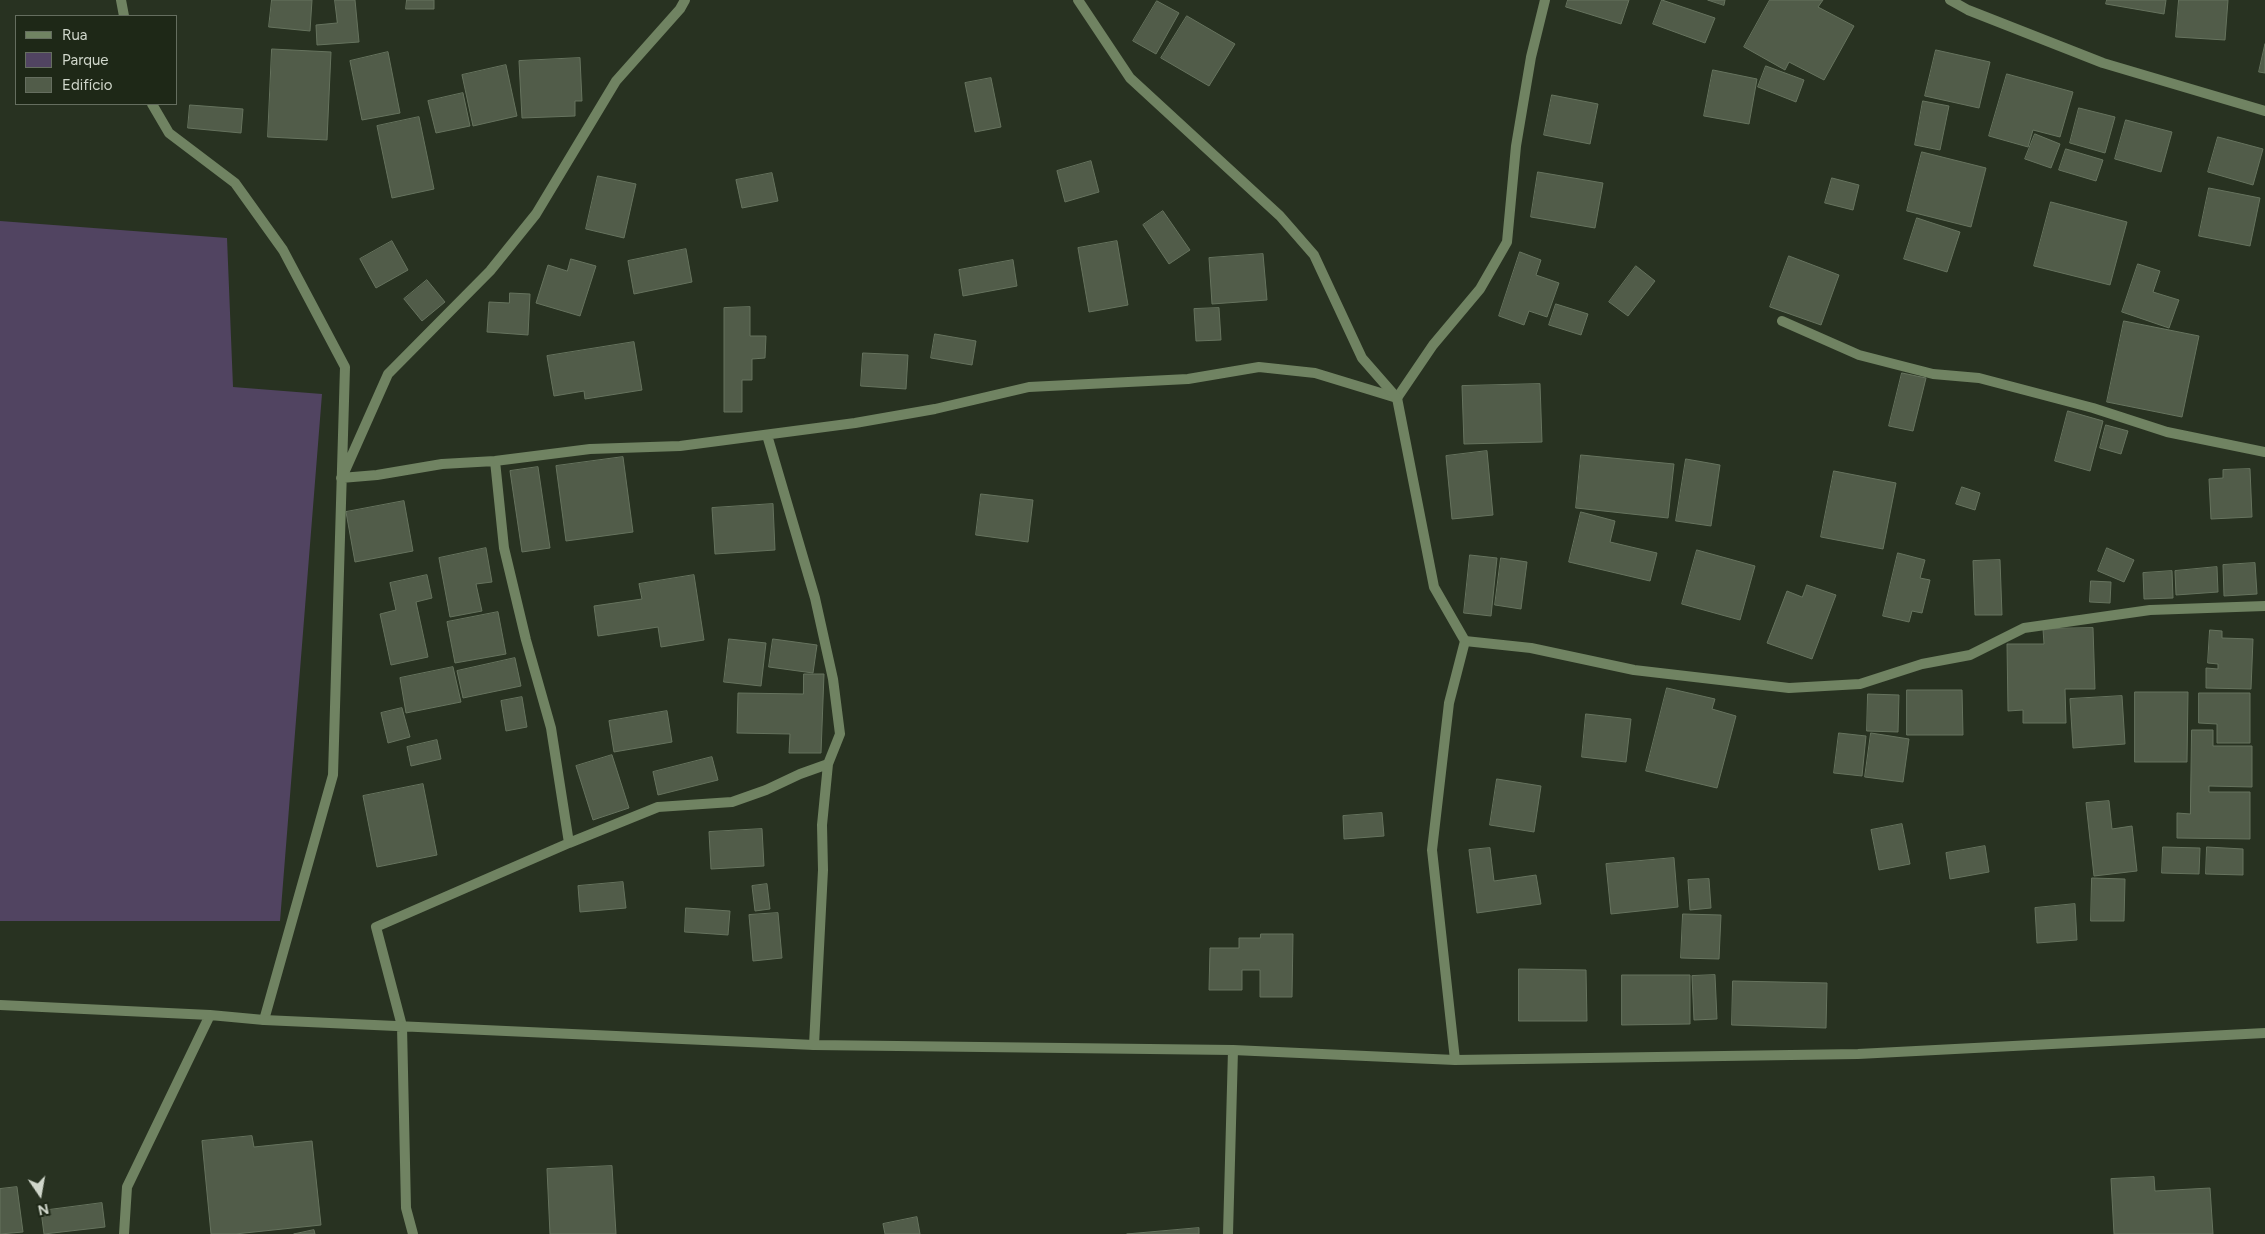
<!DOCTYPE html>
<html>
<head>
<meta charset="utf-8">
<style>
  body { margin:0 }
  #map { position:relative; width:2265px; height:1234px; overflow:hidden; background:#283221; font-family:Figtree,sans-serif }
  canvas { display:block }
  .legend { position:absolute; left:15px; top:15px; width:162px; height:90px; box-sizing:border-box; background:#1e2817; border:1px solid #656e5f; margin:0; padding:6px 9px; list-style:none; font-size:15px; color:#d0d7cb }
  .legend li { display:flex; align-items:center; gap:10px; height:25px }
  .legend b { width:25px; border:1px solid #656e5f }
  .north { position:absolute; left:15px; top:1169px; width:50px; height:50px; -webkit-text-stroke:4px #1e2817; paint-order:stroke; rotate:168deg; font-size:14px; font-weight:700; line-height:20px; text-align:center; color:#d0d7cb }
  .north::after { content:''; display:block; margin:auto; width:18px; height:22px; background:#d0d7cb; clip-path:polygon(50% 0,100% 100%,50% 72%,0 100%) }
</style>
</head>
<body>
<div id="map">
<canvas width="2265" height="1234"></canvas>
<ul class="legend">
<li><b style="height:6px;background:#708362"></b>Rua</li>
<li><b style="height:14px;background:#514461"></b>Parque</li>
<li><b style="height:14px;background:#515c49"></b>Edifício</li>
</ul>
<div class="north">N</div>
</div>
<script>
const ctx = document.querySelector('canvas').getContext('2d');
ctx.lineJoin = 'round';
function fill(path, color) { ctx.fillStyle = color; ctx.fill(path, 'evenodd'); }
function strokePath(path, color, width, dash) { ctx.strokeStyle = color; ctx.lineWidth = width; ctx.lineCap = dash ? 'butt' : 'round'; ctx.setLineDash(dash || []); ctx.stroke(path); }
const green = new Path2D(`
  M0 221 227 238 233 387 322 394 280 921H0Z`);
const building = new Path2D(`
  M272 0H312L310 31 269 27Z
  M335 0H355L359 42 317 45 316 25 337 23Z
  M407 0H434V9H406Z
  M1568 0H1629L1621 24 1566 7Z
  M1662 0 1715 18 1705 43 1653 24Z
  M1708 0H1725L1724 5Z
  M1770 0H1823L1818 7 1854 26 1824 80 1789 62 1785 70 1744 47Z
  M2107 0H2166L2164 14 2106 4Z
  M2179 0H2228L2225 40 2176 37Z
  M1157 1 1179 13 1156 54 1133 41Z
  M1187 16 1235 44 1209 86 1161 58Z
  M2265 44V73L2259 72Z
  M272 49 331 52 327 140 268 137Z
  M1936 50 1990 62 1979 108 1925 96Z
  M388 52 400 113 362 120 350 61Z
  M580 58 582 101H575V116L522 118 519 61Z
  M506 65 517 116 473 126 462 75Z
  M1766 66 1804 80 1796 102 1758 87Z
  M1713 70 1757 79 1749 124 1704 116Z
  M2007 74 2073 92 2060 137 2033 130 2028 147 1989 136Z
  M991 78 1001 127 975 132 965 83Z
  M463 93 470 126 436 133 428 101Z
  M1552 95 1598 104 1590 144 1544 135Z
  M1923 101 1949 106 1940 150 1915 145Z
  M190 105 243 109 241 133 188 128Z
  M2079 108 2115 117 2105 153 2070 143Z
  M419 117 434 189 392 198 377 126Z
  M2126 120 2172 132 2161 172 2115 159Z
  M2035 134 2060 144 2051 168 2025 159Z
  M2218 137 2263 149 2253 185 2208 172Z
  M2066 149 2103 160 2096 181 2059 170Z
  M1922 152 1986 168 1971 227 1907 211Z
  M1091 161 1099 192 1065 202 1057 171Z
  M1538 172 1603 183 1595 228 1531 217Z
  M772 173 778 201 742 208 736 180Z
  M598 176 636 184 624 238 586 229Z
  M1832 178 1859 185 1853 210 1825 203Z
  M2209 188 2260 198 2250 246 2199 236Z
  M2051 202 2127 222 2110 285 2034 266Z
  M1163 211 1190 250 1169 264 1143 225Z
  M1917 218 1960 232 1947 272 1904 259Z
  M392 241 408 270 376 288 360 259Z
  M1117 241 1128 305 1089 312 1078 248Z
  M686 249 692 282 634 294 628 261Z
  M1520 252 1541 260 1536 275 1559 283 1547 317 1529 311 1524 325 1499 316Z
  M1263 254 1267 300 1212 304 1209 258Z
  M1789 256 1839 275 1821 325 1770 307Z
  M571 259 596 266 580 316 536 303 548 265 567 271Z
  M1013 260 1017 286 963 296 959 270Z
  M2138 264 2160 271 2153 292 2179 300 2169 328 2122 312Z
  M1636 266 1655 281 1628 316 1609 302Z
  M427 280 445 302 422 321 404 299Z
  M510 293 530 294 528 335 487 332 489 302 509 303Z
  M1556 304 1588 314 1581 335 1549 325Z
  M750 307V336H766L765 358 752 359V380H742V412H724V308Z
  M1219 308 1221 340 1196 341 1194 309Z
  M2124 321 2199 336 2182 417 2107 402Z
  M935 334 976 341 972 365 931 358Z
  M634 342 642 390 585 399 584 391 554 396 547 356Z
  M863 353 908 355 906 389 861 386Z
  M1902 373 1926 378 1913 431 1889 426Z
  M1540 384 1542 442 1464 444 1462 386Z
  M2068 411 2103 421 2090 471 2055 461Z
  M2106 425 2128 431 2121 454 2100 448Z
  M1487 451 1493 515 1452 519 1446 456Z
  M1581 455 1674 464 1668 518 1576 508Z
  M623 457 633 532 566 541 556 466Z
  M1686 459 1720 465 1711 526 1676 521Z
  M538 467 550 548 522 552 510 471Z
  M2250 469 2252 517 2211 519 2209 479 2223 478V470Z
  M1834 471 1896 483 1883 549 1821 537Z
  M1962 487 1980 493 1975 510 1956 504Z
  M981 494 1033 500 1028 542 976 535Z
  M404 501 413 551 355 562 346 512Z
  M773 504 775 550 715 554 712 508Z
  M1581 512 1615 521 1610 542 1657 553 1650 581 1569 562Z
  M486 548 492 582 476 584 482 611 450 617 439 558Z
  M2107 548 2134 560 2124 582 2098 571Z
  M1697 550 1755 566 1740 620 1682 604Z
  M1898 553 1925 560 1920 578 1930 580 1922 613 1912 611 1909 622 1883 616Z
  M1470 555 1497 558 1491 616 1464 613Z
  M1501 558 1527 562 1521 609 1495 605Z
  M2000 560 2002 615H1975L1973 561Z
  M2255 563 2257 594 2224 596 2223 565Z
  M2217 567 2218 592 2176 595 2175 571Z
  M2172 571 2173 598 2144 599 2143 573Z
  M427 575 432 598 416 602 428 657 391 665 380 614 396 610 390 583Z
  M694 575 704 640 661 647 658 627 598 636 594 606 642 599 639 584Z
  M2091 581 2111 582 2110 603 2090 602Z
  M1807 585 1836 595 1812 659 1767 643 1787 591 1802 597Z
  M498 612 506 654 455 663 447 622Z
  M2093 628 2095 689H2065L2066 723H2023V710L2008 711 2007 644H2044L2043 629Z
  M2210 630 2222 631V638L2253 639 2251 689 2206 688V668L2218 669V664L2208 663Z
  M729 639 766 643 761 686 724 682Z
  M773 639 817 645 813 673 769 667Z
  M515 658 521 686 463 698 457 671Z
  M453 667 461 702 406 713 400 678Z
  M804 674H824L821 753H789L790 734 737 733 738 693 803 694Z
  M1667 688 1715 699 1712 709 1736 716 1717 788 1646 771Z
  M1907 690H1962L1963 735H1907Z
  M2135 692H2188L2187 762H2135Z
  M2199 693H2250V743H2217V724L2199 723Z
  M1868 694 1899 695 1898 732 1867 731Z
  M2122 696 2125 744 2073 748 2070 699Z
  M522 697 527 727 506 731 501 701Z
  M402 708 410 737 388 743 381 713Z
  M667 711 672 742 614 752 609 721Z
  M1586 714 1631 719 1626 762 1582 757Z
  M2192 730H2213V746H2252V787L2209 786V792H2250V839L2177 838V813L2190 814Z
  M1839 733 1866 736 1862 776 1834 773Z
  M1871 733 1909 739 1903 782 1865 777Z
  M437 740 441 759 411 766 407 747Z
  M612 755 629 808 593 820 576 766Z
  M712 757 718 780 658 795 653 772Z
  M1497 779 1541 786 1534 832 1490 825Z
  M423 784 437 855 377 867 363 796Z
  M2109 801 2112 829 2132 826 2137 871 2094 876 2086 803Z
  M1382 813 1384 836 1344 839 1343 816Z
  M1902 824 1910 864 1879 870 1871 830Z
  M762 829 764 866 711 869 709 832Z
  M1985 846 1989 872 1950 879 1946 853Z
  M2163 847 2200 848 2199 874 2162 873Z
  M2207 847 2243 849V875L2206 874Z
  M1490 848 1494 881 1536 875 1541 904 1477 913 1469 850Z
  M1674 858 1678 907 1611 914 1606 864Z
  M2092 878 2125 879 2124 921H2091Z
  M1709 879 1711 908 1690 910 1688 880Z
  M623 882 626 908 580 912 578 886Z
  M767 884 770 909 755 911 752 886Z
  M2075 904 2077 940 2037 943 2035 908Z
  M686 908 730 911 728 935 685 932Z
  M778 913 782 958 753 961 749 915Z
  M1683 914 1721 915 1719 959 1681 958Z
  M1261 934H1293L1292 997H1260V970H1242V990H1209L1210 948H1239V938H1260Z
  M1519 969 1586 970 1587 1021H1519Z
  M1622 975H1690V1024L1622 1025Z
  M1715 975 1717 1019 1694 1020 1692 976Z
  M1733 981 1827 983 1826 1028 1732 1025Z
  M252 1136 254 1147 312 1141 321 1225 235 1234H211L202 1141Z
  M612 1166 616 1234H550L547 1169Z
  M2154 1177 2155 1191 2210 1188 2213 1234H2114L2111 1179Z
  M17 1187 23 1232 0 1234V1189Z
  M102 1203 105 1227 44 1234 41 1211Z
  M917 1217 920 1234H885L883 1224Z
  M1199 1228V1234H1127Z
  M314 1230 315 1234H294Z`);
const lane = new Path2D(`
  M121 0 124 16
  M152 104 169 133 235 183 283 250 345 367 333 775 264 1020
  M1782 321 1859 355 1933 374 1979 378 2093 408 2167 432 2265 452
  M767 435 815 598 833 679 840 734 828 764 822 825 823 870 814 1045
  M495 461 504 548 526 640 551 728 569 843
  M344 473 388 374 490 271 536 214 616 81 680 9 685 0
  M341 478 377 475 442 464 495 461 590 449 680 446 855 423 935 409 1029 387 1188 379 1259 367 1315 373 1397 398 1433 345 1480 289 1507 242 1516 146 1531 57 1545 0
  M1465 641 1531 648 1634 670 1789 688 1860 684 1922 664 1970 655 2024 628 2150 610 2265 606
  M402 1026 376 927 569 843 658 807 732 802 766 790 800 774 828 764`);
const street = new Path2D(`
  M1078 0 1130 78 1280 216 1314 255 1362 358 1397 398 1434 587 1465 641 1449 703 1432 850 1455 1060
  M1950 0 1968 10 2103 63 2265 111
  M0 1005 210 1015 264 1020 814 1045 1233 1050 1455 1060 1858 1054 2265 1033
  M402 1026 406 1208 413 1234
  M124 1234 127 1187 210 1015
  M1228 1234 1233 1050`);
fill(green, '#514461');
fill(building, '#515c49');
strokePath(building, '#66735e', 1);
strokePath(lane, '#708362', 10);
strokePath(street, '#708362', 10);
</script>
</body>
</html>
